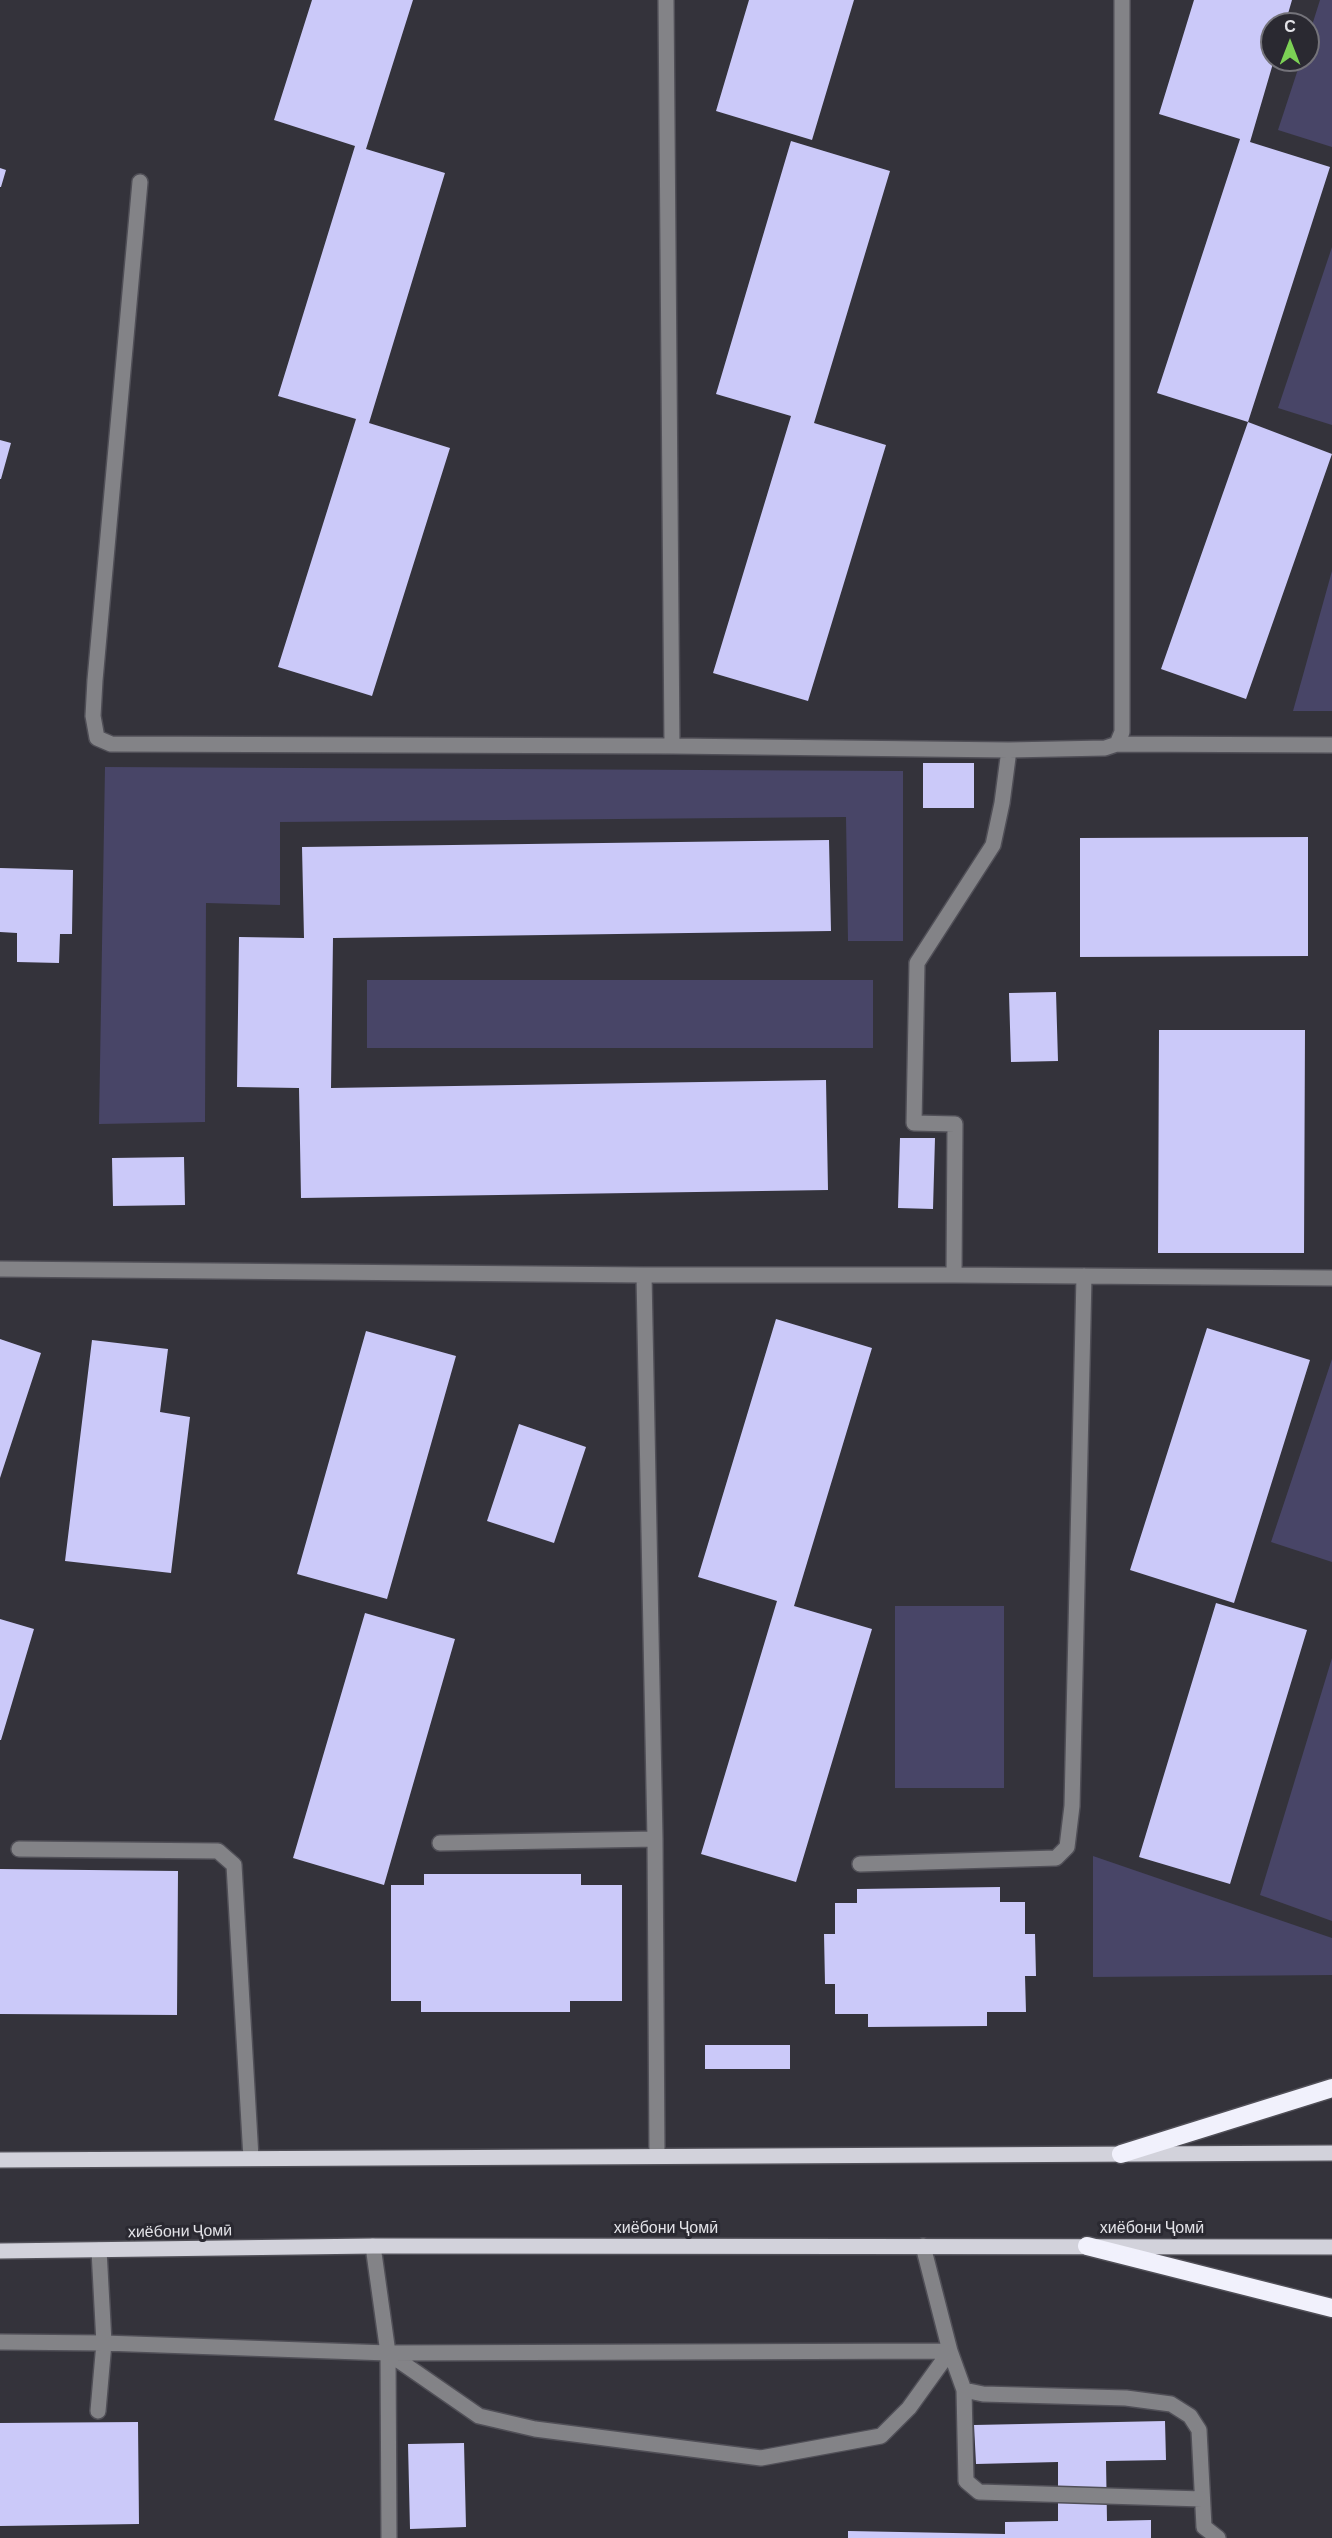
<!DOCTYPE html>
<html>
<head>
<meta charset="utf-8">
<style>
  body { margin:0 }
  #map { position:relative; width:1332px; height:2538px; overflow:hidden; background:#34333b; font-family:Barlow,sans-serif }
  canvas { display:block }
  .north { position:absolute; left:1260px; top:12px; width:60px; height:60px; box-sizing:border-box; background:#2a2931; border:2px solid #74737a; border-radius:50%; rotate:0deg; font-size:16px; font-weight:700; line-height:24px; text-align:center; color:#e3e3e8 }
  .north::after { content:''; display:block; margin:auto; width:21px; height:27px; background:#7cd155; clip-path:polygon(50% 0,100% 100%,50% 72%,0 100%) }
</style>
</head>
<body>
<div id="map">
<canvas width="1332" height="2538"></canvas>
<div class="north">С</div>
</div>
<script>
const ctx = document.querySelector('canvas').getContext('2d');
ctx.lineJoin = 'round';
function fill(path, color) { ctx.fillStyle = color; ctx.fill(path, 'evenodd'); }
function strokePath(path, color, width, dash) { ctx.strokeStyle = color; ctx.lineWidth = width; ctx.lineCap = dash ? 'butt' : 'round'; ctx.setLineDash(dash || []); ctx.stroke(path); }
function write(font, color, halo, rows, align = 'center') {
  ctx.font = font + ' Barlow,sans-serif'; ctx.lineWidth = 6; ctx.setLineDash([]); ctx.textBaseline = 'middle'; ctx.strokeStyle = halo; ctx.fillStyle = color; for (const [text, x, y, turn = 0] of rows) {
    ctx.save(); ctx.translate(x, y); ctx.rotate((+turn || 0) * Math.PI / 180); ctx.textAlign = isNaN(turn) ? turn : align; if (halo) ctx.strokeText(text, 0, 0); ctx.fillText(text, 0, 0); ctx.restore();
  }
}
const green = new Path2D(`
  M1320 0H1332V147L1278 130 1301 60H1308V38Z
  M1332 247V425L1278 408Z
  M1332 571V711H1293Z
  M105 767 903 771V941H848L846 817 280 822V905L206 903 205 1122 99 1124Z
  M367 980H873V1048H367Z
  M1332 1359V1562L1271 1542Z
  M895 1606H1004V1788H895Z
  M1332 1658V1921L1260 1895Z
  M1093 1856 1332 1938V1975L1093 1977Z`);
const building = new Path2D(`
  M312 0H413L366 149 445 173 369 423 450 448 372 696 278 667 356 419 278 396 355 146 274 120Z
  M749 0H854L812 140 716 111Z
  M1194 0H1292L1285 24H1272V60H1274L1250 142 1330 167 1248 422 1157 393 1240 139 1159 114Z
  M791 141 890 171 814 423 886 445 808 701 713 673 791 416 716 394Z
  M0 168 6 170 1 187H0Z
  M1248 422 1332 454 1246 699 1161 669Z
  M0 440 11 443 1 479H0Z
  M923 763H974V808H923Z
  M1308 837V956L1080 957V838Z
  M829 840 831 931 333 938 331 1088 826 1080 828 1190 301 1198 299 1088 237 1087 239 937 304 938 302 847Z
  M0 868 73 870 72 934H60L59 963 17 962V933L0 932Z
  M1056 992 1058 1061 1011 1062 1009 993Z
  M1159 1030H1305L1304 1253H1158Z
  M900 1138H935L933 1209 898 1208Z
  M184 1157 185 1205 113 1206 112 1158Z
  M776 1319 872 1348 794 1606 872 1629 796 1882 701 1854 777 1601 698 1577Z
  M1207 1328 1310 1360 1234 1603 1130 1570Z
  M366 1331 456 1356 387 1599 297 1574Z
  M0 1339 41 1353 0 1478Z
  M92 1340 168 1349 160 1412 190 1417 171 1573 65 1561Z
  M519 1424 586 1447 554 1543 487 1521Z
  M1216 1603 1307 1630 1230 1884 1139 1857Z
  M365 1613 455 1639 384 1885 293 1858Z
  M0 1619 34 1629 1 1740H0Z
  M0 1869 178 1871 177 2015 0 2014Z
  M424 1874H581V1885H622V2001H570V2012H421V2001H391V1885H424Z
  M1000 1887V1902H1025V1934H1035L1036 1976H1025L1026 2012H987V2026L868 2027V2014H835V1984H825L824 1934H835V1903H857V1889Z
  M705 2045H790V2069H705Z
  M1165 2421 1166 2460 1106 2461 1107 2521 1151 2520V2538H848V2531L1005 2534V2522L1058 2521V2462L976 2464 974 2425Z
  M138 2422 139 2524 0 2526V2423Z
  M464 2443 466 2527 410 2529 408 2444Z`);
const minor = new Path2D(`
  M666 0 672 746 1009 750 1105 748 1117 744 1332 745
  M140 182 95 680 93 716 97 738 111 744 672 746
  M1117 744 1122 732V0
  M0 1269 644 1275H954L955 1124 914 1123 917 963 993 845 1002 803 1009 750
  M644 1275 655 1839 657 2156
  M954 1275 1332 1278
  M440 1843 655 1839
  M19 1849 218 1851 234 1865 251 2158
  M860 1864 1056 1858 1067 1847 1072 1806 1084 1276
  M373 2246 388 2353 389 2538
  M923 2246 950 2351 964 2390 983 2394 1126 2398 1171 2404 1190 2416 1199 2430 1204 2527 1218 2538
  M0 2342 104 2343 388 2353 950 2351
  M388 2353 479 2416 535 2429 761 2458 881 2436 909 2408 950 2351
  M964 2390 966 2481 979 2492 1202 2499
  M98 2411 104 2343 99 2250`);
const major = new Path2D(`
  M0 2160 1332 2153
  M0 2251 373 2246 1332 2247`);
const highway = new Path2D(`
  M1121 2154 1332 2088
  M1087 2246 1332 2308`);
const streetNames = [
  ["хиёбони Ҷомӣ",666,2228],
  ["хиёбони Ҷомӣ",1152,2228],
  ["хиёбони Ҷомӣ",180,2231,-1]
];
fill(green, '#484567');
fill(building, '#cbc9f9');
strokePath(minor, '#504f57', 18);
strokePath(major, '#504f57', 18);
strokePath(highway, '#504f57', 21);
strokePath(minor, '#838387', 15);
strokePath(major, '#d2d2db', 15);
strokePath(highway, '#f1f1fc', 18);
write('16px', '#e3e3e8', '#2a2931', streetNames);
</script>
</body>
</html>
